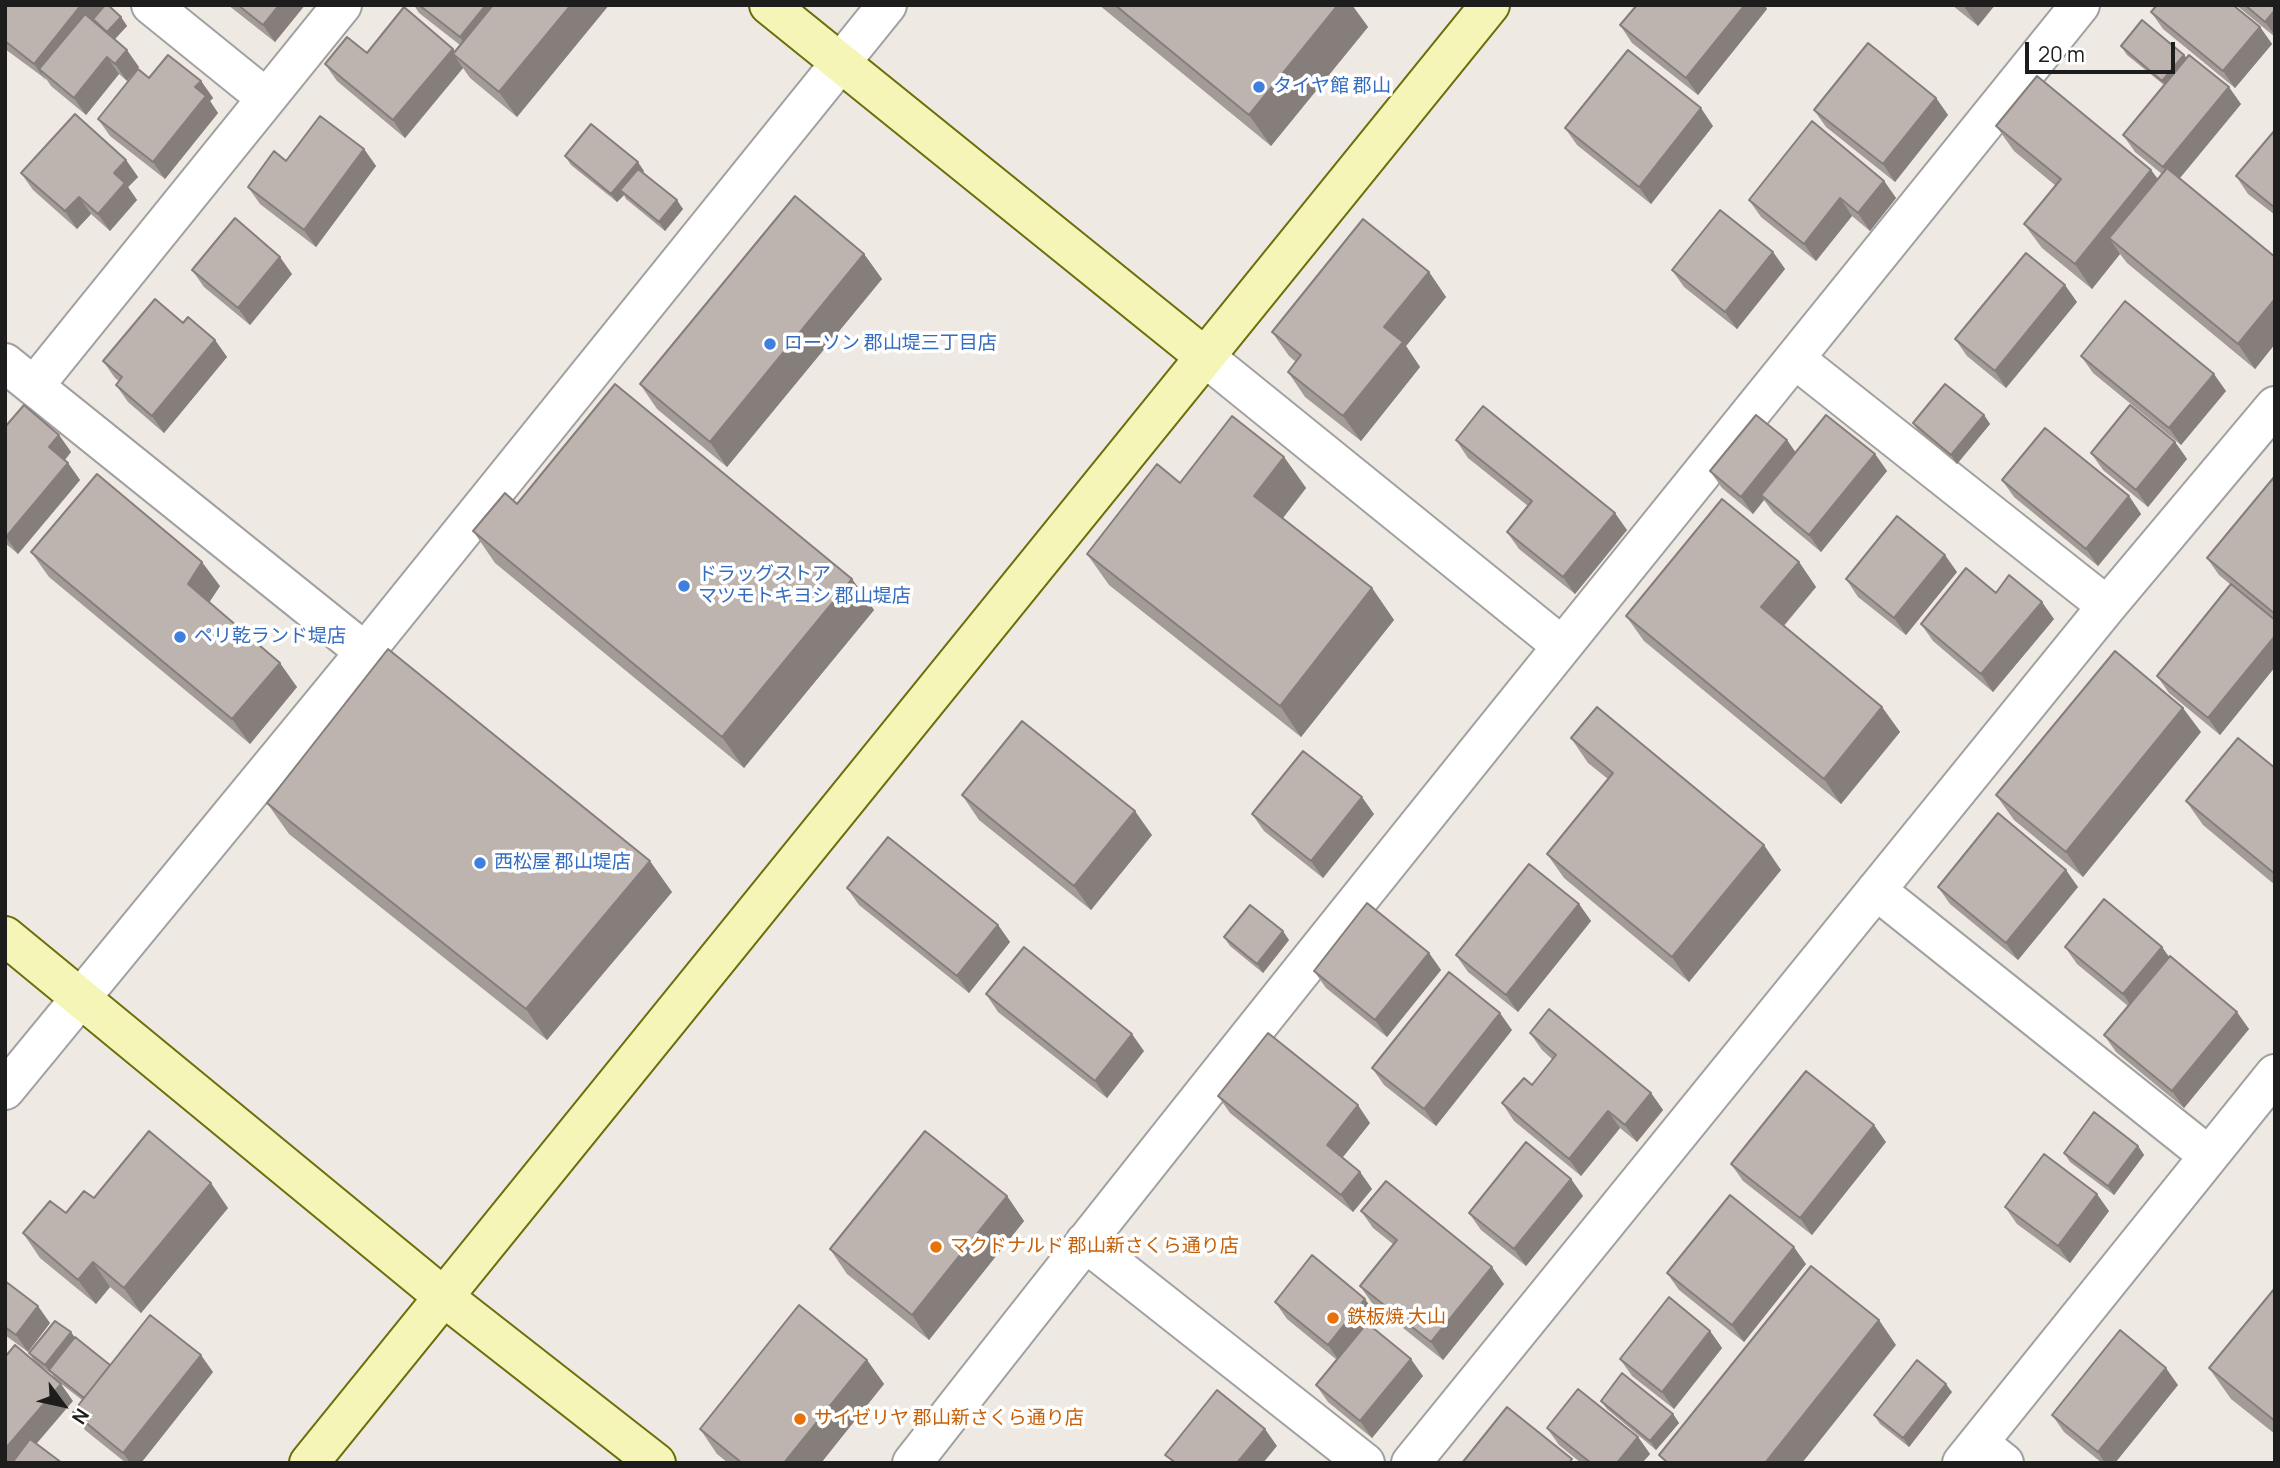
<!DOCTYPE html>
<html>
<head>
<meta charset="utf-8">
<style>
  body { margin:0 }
  #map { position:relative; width:2280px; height:1468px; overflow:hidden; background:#eee9e3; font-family:Manrope,sans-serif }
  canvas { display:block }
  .frame { position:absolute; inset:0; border:7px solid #1d1d1d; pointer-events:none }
  .north { position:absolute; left:28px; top:1370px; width:70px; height:70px; -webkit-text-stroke:5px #fff; paint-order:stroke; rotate:123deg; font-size:19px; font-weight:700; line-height:28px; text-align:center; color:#1d1d1d }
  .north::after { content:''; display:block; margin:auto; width:24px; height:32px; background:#1d1d1d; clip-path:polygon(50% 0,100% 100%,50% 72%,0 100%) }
  .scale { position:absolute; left:2025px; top:42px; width:150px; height:32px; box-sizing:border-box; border:4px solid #1d1d1d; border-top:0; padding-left:9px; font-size:21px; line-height:24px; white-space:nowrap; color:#1d1d1d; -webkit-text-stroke:5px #fff; paint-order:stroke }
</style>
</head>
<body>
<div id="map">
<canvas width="2280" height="1468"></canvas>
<div class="frame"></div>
<div class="north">N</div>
<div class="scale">20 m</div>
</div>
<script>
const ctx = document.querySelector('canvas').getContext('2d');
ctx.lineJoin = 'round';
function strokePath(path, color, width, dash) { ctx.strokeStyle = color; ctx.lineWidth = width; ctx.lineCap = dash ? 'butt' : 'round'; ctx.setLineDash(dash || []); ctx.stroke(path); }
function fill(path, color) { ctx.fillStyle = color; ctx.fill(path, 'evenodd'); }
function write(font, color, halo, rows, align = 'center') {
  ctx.font = font + ' Manrope,"Noto Sans JP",sans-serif'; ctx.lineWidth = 7; ctx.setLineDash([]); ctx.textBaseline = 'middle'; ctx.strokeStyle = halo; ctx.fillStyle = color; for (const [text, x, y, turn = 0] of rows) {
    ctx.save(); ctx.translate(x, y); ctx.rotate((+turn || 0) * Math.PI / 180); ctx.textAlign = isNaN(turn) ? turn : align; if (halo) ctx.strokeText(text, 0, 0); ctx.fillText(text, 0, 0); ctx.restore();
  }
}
const street = new Path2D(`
  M151 5 266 98
  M1205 357 1562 646
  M1795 359 2107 606
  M5 363 365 652
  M34 386 342 5
  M1876 890 2209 1156
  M5 1090 365 652 887 5
  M1085 1242 1365 1463
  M1979 1443 2004 1463
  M912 1463C1296 972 1689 490 2080 5
  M1411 1463 2107 606 2275 406
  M1962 1463 2275 1074`);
const secondary = new Path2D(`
  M769 5 1205 357
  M5 936 445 1298 656 1463
  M309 1463 1490 5`);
const wall = new Path2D(`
  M5 5 121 17 127 26 115 39 139 67 127 81 119 74 86 115 51 86 47 80 5 49Z
  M228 5H305L275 42Z
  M414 5H609L517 117 470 78 463 68 405 138 337 81 325 64 367 53 453 49 455 51 460 45 419 13Z
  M1099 5H1352L1368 27 1271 146Z
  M1952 5H1995L1978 26Z
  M2236 5H2275V37Z
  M1767 9 1698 95 1632 43 1620 25Z
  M2151 12 2260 27 2272 44 2235 88 2163 29Z
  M2121 46 2187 58 2241 104 2179 179 2275 257V344L2255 369 2127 263 2120 254 2092 289 2042 248 2024 224 2056 186 2014 151 1996 126 2151 170 2158 179 2162 174 2135 152 2123 135 2164 85 2127 55Z
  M149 78 201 81 213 98 210 101 218 113 165 179 110 136 98 119Z
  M1936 98 1948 115 1895 182 1826 127 1814 110Z
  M1713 126 1651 204 1577 145 1565 128Z
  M2275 130V215L2248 194 2236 176Z
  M364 149 376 166 316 247 260 204 248 187 286 161Z
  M565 156 644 171 643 172 683 209 665 231 626 199 624 195 617 202 571 165Z
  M126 160 138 177 128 187 137 200 110 231 91 214 77 229 33 190 21 173Z
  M1884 181 1896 198 1870 231 1852 216 1816 261 1761 217 1749 200Z
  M1773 252 1785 269 1737 329 1684 287 1672 270Z
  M864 254 882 279 727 467 657 409 640 384Z
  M192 270 292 274 250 325 204 287Z
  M1429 272 1446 297 1406 346 1420 367 1361 441 1305 397 1288 372 1296 362 1289 356 1272 332Z
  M2077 302 2006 388 1967 356 1955 339Z
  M183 323 215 340 227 357 164 433 128 402 116 385 119 381 115 378 103 361Z
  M2081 356 2226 391 2181 445 2093 373Z
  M1984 415 1990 424 1957 464 1919 432 1913 423Z
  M5 427 59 435 71 452 65 460 68 463 80 480 18 554 5 543Z
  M1456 440 1627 530 1575 594 1519 549 1507 532 1528 506 1468 458Z
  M1787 440 1795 452 1875 454 1887 471 1821 552 1773 512 1764 500 1753 514 1722 488 1710 471Z
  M2175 442 2187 459 2148 507 2103 470 2091 453Z
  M1284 457 1306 488 1283 518 1372 588 1394 620 1301 737 1109 585 1087 554 1180 483Z
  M2275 476V667L2220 735 2169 693 2157 676 2231 585 2219 575 2207 558Z
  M2002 480 2129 496 2141 514 2098 566 2014 497Z
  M517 504 852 579 874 610 744 768 495 563 473 531Z
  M31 552 220 586 209 602 297 687 250 744 49 577Z
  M1799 562 1816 587 1784 626 1882 707 1900 732 1841 804 1644 641 1626 616Z
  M1957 572 1906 635 1858 597 1846 579Z
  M1996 593 2054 619 1993 692 1933 641 1921 624Z
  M2201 732 2083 877 2014 820 1996 795Z
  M1571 738 1781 870 1689 982 1564 878 1547 854 1608 779 1588 763Z
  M2275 768V885L2203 825 2186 801Z
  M962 795 1152 835 1091 910 979 820Z
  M267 803 672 892 547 1040 289 834Z
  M1252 814H1374L1323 878 1264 831Z
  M1938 887H2078L2018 960 1950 904Z
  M847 888 998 925 1010 942 969 993 859 905Z
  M1579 904 1591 921 1518 1012 1468 972 1456 955Z
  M1224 937 1289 940 1263 973 1230 946Z
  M2065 947H2162L2169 957 2249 1029 2184 1108 2116 1052 2104 1035 2128 1006 2077 964Z
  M1429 953 1441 970 1387 1037 1326 988 1314 971Z
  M986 994 1144 1051 1107 1098 998 1012Z
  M1512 1030 1436 1126 1384 1085 1372 1068Z
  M1530 1033 1651 1093 1663 1110 1637 1142 1620 1128 1581 1176 1514 1121 1502 1103 1532 1085 1553 1060 1542 1050Z
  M1218 1096 1370 1123 1342 1158 1360 1172 1372 1189 1353 1212 1230 1113Z
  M1886 1142 1812 1235 1743 1181 1731 1164Z
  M2138 1146 2144 1155 2114 1195 2070 1162 2064 1153Z
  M1571 1179 1583 1196 1526 1266 1481 1230 1469 1213Z
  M1007 1196 1024 1221 929 1340 847 1274 830 1249Z
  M94 1198 228 1208 141 1313 110 1287 96 1304 40 1258 23 1233 66 1213Z
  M2005 1207 2109 1211 2070 1263 2017 1224Z
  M1361 1211 1504 1284 1443 1360 1372 1303 1360 1286 1393 1244 1373 1228Z
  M1806 1264 1744 1342 1679 1290 1667 1273Z
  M5 1281 50 1323 28 1352 5 1335Z
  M2275 1288V1434L2231 1399 2209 1368Z
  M1275 1302 1377 1316 1370 1325 1423 1376 1372 1438 1328 1402 1316 1385 1337 1360 1287 1319Z
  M1710 1331 1722 1348 1674 1409 1632 1376 1620 1359Z
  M71 1332 75 1338 110 1365 213 1372 141 1463H126L85 1430 73 1412 82 1400 55 1379 52 1374 35 1362 29 1353Z
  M867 1360 884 1384 821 1463H728L717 1454 700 1429Z
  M2178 1385 2115 1463H2102L2064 1432 2052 1415Z
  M1952 1392 1909 1447 1880 1424 1874 1415Z
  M1601 1401 1673 1414 1679 1423 1656 1450 1607 1409Z
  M1547 1428 1638 1437 1650 1454 1642 1463H1581L1559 1445Z`);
const shadedWall = new Path2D(`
  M81 5H106L49 78 39 69 46 81 34 64Z
  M279 5H305L275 42 263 25Z
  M486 5H511L472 55 460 37Z
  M571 5H609L517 117 499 92Z
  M1338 5H1352L1368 27 1271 146 1249 115Z
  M1745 5H1765L1767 9 1698 95 1686 78Z
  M1963 5H1995L1978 26Z
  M2275 10V35L2265 22Z
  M121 17 127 26 114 40 107 32Z
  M2260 27 2272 44 2235 88 2223 71Z
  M453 49 462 61 453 54 463 68 405 138 393 120Z
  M127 50 139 67 127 81 115 64Z
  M2184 55 2191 63 2169 89 2162 81Z
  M107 57 119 74 86 115 74 98Z
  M201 81 213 98 210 101 218 113 165 179 153 162 195 87Z
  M2229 87 2241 104 2175 184 2163 167Z
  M1936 98 1948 115 1895 182 1883 164Z
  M1701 108 1713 126 1651 204 1639 187Z
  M364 149 376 166 316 247 304 230Z
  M126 160 138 177 128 187 137 200 110 231 98 214 114 173Z
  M638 162 644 171 624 194 620 190 624 195 617 202 611 194Z
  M2151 170 2169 195 2109 238 2120 254 2092 289 2075 264Z
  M1884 181 1896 198 1870 231 1858 213Z
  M79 197 91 214 77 229 65 211Z
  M1840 198 1852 216 1816 261 1804 244Z
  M677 200 683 209 665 231 659 222Z
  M1773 252 1785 269 1737 329 1725 312Z
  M864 254 882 279 727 467 710 442Z
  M280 257 292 274 250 325 238 308Z
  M1429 272 1446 297 1406 346 1420 367 1361 441 1343 416 1384 327Z
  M2065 285 2077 302 2006 388 1995 371Z
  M2275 299V344L2255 369 2238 344Z
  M215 340 227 357 164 433 152 416Z
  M2214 374 2226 391 2181 445 2169 428Z
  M1984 415 1990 424 1957 464 1951 455Z
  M59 435 71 452 61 464 49 447Z
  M1787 440 1799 457 1761 495 1764 500 1753 514 1741 497Z
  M2175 442 2187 459 2148 507 2136 490Z
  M1875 454 1887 471 1821 552 1809 535Z
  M1284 457 1306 488 1276 527 1254 496Z
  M68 463 80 480 18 554 6 537Z
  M2129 496 2141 514 2098 566 2086 549Z
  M1615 513 1627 530 1575 594 1563 577Z
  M1945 555 1957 572 1906 635 1894 618Z
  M202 562 220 586 205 609 188 584Z
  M1799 562 1816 587 1778 632 1761 607Z
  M852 579 874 610 744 768 722 737Z
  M1372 588 1394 620 1301 737 1280 706Z
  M2042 602 2054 619 1993 692 1981 674Z
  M2275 636V667L2220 735 2208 718Z
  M280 663 297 687 250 744 232 719Z
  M1882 707 1900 732 1841 804 1824 779Z
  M2183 708 2201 732 2083 877 2066 852Z
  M1362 797 1374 814 1323 878 1311 861Z
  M1135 811 1152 835 1091 910 1074 886Z
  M1764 845 1781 870 1689 982 1672 957Z
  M650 861 672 892 547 1040 526 1009Z
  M2066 870 2078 887 2018 960 2006 943Z
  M1579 904 1591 921 1518 1012 1506 995Z
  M998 925 1010 942 969 993 957 976Z
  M1283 931 1289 940 1263 973 1257 964Z
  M2162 947 2174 964 2135 1011 2123 994Z
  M1429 953 1441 970 1387 1037 1375 1020Z
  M2237 1012 2249 1029 2184 1108 2172 1091Z
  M1500 1013 1512 1030 1436 1126 1424 1109Z
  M1132 1034 1144 1051 1107 1098 1095 1081Z
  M1651 1093 1663 1110 1637 1142 1625 1125Z
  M1358 1105 1370 1123 1339 1162 1327 1145Z
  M1608 1111 1620 1128 1581 1176 1569 1159Z
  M1874 1125 1886 1142 1812 1235 1800 1218Z
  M2138 1146 2144 1155 2114 1195 2108 1186Z
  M1360 1172 1372 1189 1353 1212 1341 1195Z
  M1571 1179 1583 1196 1526 1266 1514 1249Z
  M211 1183 228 1208 141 1313 124 1288Z
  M2097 1194 2109 1211 2070 1263 2058 1246Z
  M1007 1196 1024 1221 929 1340 912 1315Z
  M1794 1247 1806 1264 1744 1342 1732 1325Z
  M93 1262 110 1287 96 1304 78 1280Z
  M1492 1267 1504 1284 1443 1360 1431 1342Z
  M1365 1299 1377 1316 1340 1362 1328 1345Z
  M38 1306 50 1323 28 1352 16 1335Z
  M1879 1320 1896 1345 1802 1463H1765Z
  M1710 1331 1722 1348 1674 1409 1662 1392Z
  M71 1332 77 1341 49 1370 51 1374 45 1365Z
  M201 1355 213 1372 141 1463H130L123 1453Z
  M1411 1359 1423 1376 1372 1438 1360 1421Z
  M867 1360 884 1384 821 1463H784Z
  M2166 1368 2178 1385 2115 1463H2105L2098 1452Z
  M61 1384 73 1401 20 1463H8L5 1459V1449Z
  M1946 1384 1952 1392 1909 1447 1903 1438Z
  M1673 1414 1679 1423 1656 1450 1650 1441Z
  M1265 1429 1277 1446 1263 1463H1237Z
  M1638 1437 1650 1454 1642 1463H1617Z`);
const building = new Path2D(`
  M5 5H81L34 64 5 41Z
  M105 5H108L121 17 107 32 93 19Z
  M238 5H279L263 25Z
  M419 5H486L460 37Z
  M493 5H571L499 92 453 54Z
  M1115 5H1338L1249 115Z
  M1637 5H1745L1686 78 1620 25Z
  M2157 5H2233L2260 27 2223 71 2151 12Z
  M2245 5H2275V10L2265 22Z
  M404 7 453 49 393 120 325 64 347 37 367 53Z
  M85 14 127 50 115 64 107 57 74 98 39 69Z
  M2142 20 2184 55 2162 81 2121 46Z
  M1868 43 1936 98 1883 164 1814 110Z
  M1628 50 1701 108 1639 187 1565 128Z
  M168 55 201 81 195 87 206 96 153 162 98 119 138 69 149 78Z
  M2189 55 2229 87 2163 167 2123 135Z
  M2037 76 2151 170 2075 264 2024 224 2061 179 1996 126Z
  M75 114 126 160 114 173 125 183 98 214 79 197 65 211 21 173Z
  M320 116 364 149 304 230 248 187 274 151 286 161Z
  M1812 121 1884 181 1858 213 1840 198 1804 244 1749 200Z
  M591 124 638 162 611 194 565 156Z
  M2275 130V208L2236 176Z
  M2167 168 2275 257V299L2238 344 2109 238Z
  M638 169 677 200 659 222 620 190Z
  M795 196 864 254 710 442 640 384Z
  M1720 210 1773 252 1725 312 1672 270Z
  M235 218 280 257 238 308 192 270Z
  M1363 219 1429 272 1384 327 1403 342 1343 416 1288 372 1301 355 1272 332Z
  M2026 253 2065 285 1995 371 1955 339Z
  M155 299 183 323 188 317 215 340 152 416 116 385 122 377 103 361Z
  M2125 301 2214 374 2169 428 2081 356Z
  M615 384 852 579 722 737 473 531 505 493 517 504Z
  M1945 384 1984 415 1951 455 1913 423Z
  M24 405 59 435 49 447 68 463 6 537 5 427Z
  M2130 405 2175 442 2136 490 2091 453Z
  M1483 406 1615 513 1563 577 1507 532 1532 501 1456 440Z
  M1756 415 1787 440 1741 497 1710 471Z
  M1826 415 1875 454 1809 535 1761 495Z
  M1232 416 1284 457 1254 496 1372 588 1280 706 1087 554 1157 464 1180 483Z
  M2045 428 2129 496 2086 549 2002 480Z
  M97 474 202 562 188 584 280 663 232 719 31 552Z
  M2275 476V614L2207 558Z
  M1722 499 1799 562 1761 607 1882 707 1824 779 1626 616Z
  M1897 516 1945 555 1894 618 1846 579Z
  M1966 568 1996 593 2009 575 2042 602 1981 674 1921 624Z
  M2231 584 2275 620V636L2208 718 2157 676Z
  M388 649 650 861 526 1009 267 803Z
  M2115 651 2183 708 2066 852 1996 795Z
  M1597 707 1764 845 1672 957 1547 854 1613 773 1571 738Z
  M1022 721 1135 811 1074 886 962 795Z
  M2238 738 2275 768V874L2186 801Z
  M1303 751 1362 797 1311 861 1252 814Z
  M1998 813 2066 870 2006 943 1938 887Z
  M888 837 998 925 957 976 847 888Z
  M1529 864 1579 904 1506 995 1456 955Z
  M2104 899 2162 947 2123 994 2065 947Z
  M1367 903 1429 953 1375 1020 1314 971Z
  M1250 905 1283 931 1257 964 1224 937Z
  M1024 947 1132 1034 1095 1081 986 994Z
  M2170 956 2237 1012 2172 1091 2104 1035Z
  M1449 972 1500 1013 1424 1109 1372 1068Z
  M1549 1009 1651 1093 1625 1125 1608 1111 1569 1159 1502 1103 1524 1078 1532 1085 1556 1055 1530 1033Z
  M1268 1033 1358 1105 1327 1145 1360 1172 1341 1195 1218 1096Z
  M1806 1071 1874 1125 1800 1218 1731 1164Z
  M2094 1112 2138 1146 2108 1186 2064 1153Z
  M149 1131 211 1183 124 1288 93 1262 78 1280 23 1233 50 1201 66 1213 84 1191 94 1198Z
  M925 1131 1007 1196 912 1315 830 1249Z
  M1526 1142 1571 1179 1514 1249 1469 1213Z
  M2044 1154 2097 1194 2058 1246 2005 1207Z
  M1386 1181 1492 1267 1431 1342 1360 1286 1397 1240 1361 1211Z
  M1730 1195 1794 1247 1732 1325 1667 1273Z
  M1312 1255 1365 1299 1328 1345 1275 1302Z
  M1811 1266 1879 1320 1765 1463H1668L1659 1455Z
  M5 1281 38 1306 16 1335 5 1327Z
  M2275 1288V1421L2209 1368Z
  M1669 1297 1710 1331 1662 1392 1620 1359Z
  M799 1305 867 1360 784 1463H742L700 1429Z
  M150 1315 201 1355 123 1453 73 1412Z
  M55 1321 71 1332 45 1365 29 1353Z
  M1367 1323 1411 1359 1360 1421 1316 1385Z
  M2120 1330 2166 1368 2098 1452 2052 1415Z
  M75 1337 110 1365 84 1398 49 1370Z
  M15 1345 61 1384 5 1449V1357Z
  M1917 1360 1946 1384 1903 1438 1874 1415Z
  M1622 1373 1673 1414 1650 1441 1601 1401Z
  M1578 1389 1638 1437 1617 1463H1591L1547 1428Z
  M1217 1390 1265 1429 1237 1463H1176L1165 1455Z
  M1507 1407 1572 1459 1569 1463H1462Z
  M30 1439 62 1463H12Z`);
const markers = [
  [1259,87,7,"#3f7fe0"],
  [770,344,7,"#3f7fe0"],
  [684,586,7,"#3f7fe0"],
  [180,637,7,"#3f7fe0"],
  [480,863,7,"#3f7fe0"],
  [936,1247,7,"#e8710a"],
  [1333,1318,7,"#e8710a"],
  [800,1419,7,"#e8710a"]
];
const shopNames = [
  ["タイヤ館 郡山",1273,87],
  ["ローソン 郡山堤三丁目店",784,344],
  ["ドラッグストア",698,575],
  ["マツモトキヨシ 郡山堤店",698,597],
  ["ペリ乾ランド堤店",194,637],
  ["西松屋 郡山堤店",494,863]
];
const foodNames = [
  ["マクドナルド 郡山新さくら通り店",950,1247],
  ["鉄板焼 大山",1347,1318],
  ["サイゼリヤ 郡山新さくら通り店",814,1419]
];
strokePath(street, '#a1a1a1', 42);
strokePath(secondary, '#6b6e09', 42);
strokePath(street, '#fff', 38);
strokePath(secondary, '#f6f5b8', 38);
fill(wall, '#a39b96');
fill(shadedWall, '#857e7a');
fill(building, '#beb4af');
strokePath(building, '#857e7a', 2);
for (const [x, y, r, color] of markers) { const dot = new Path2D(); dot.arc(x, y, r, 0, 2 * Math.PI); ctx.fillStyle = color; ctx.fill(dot); strokePath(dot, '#fff', 2.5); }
write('19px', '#366cbe', '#fff', shopNames, 'left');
write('19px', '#c56008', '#fff', foodNames, 'left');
</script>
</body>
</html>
